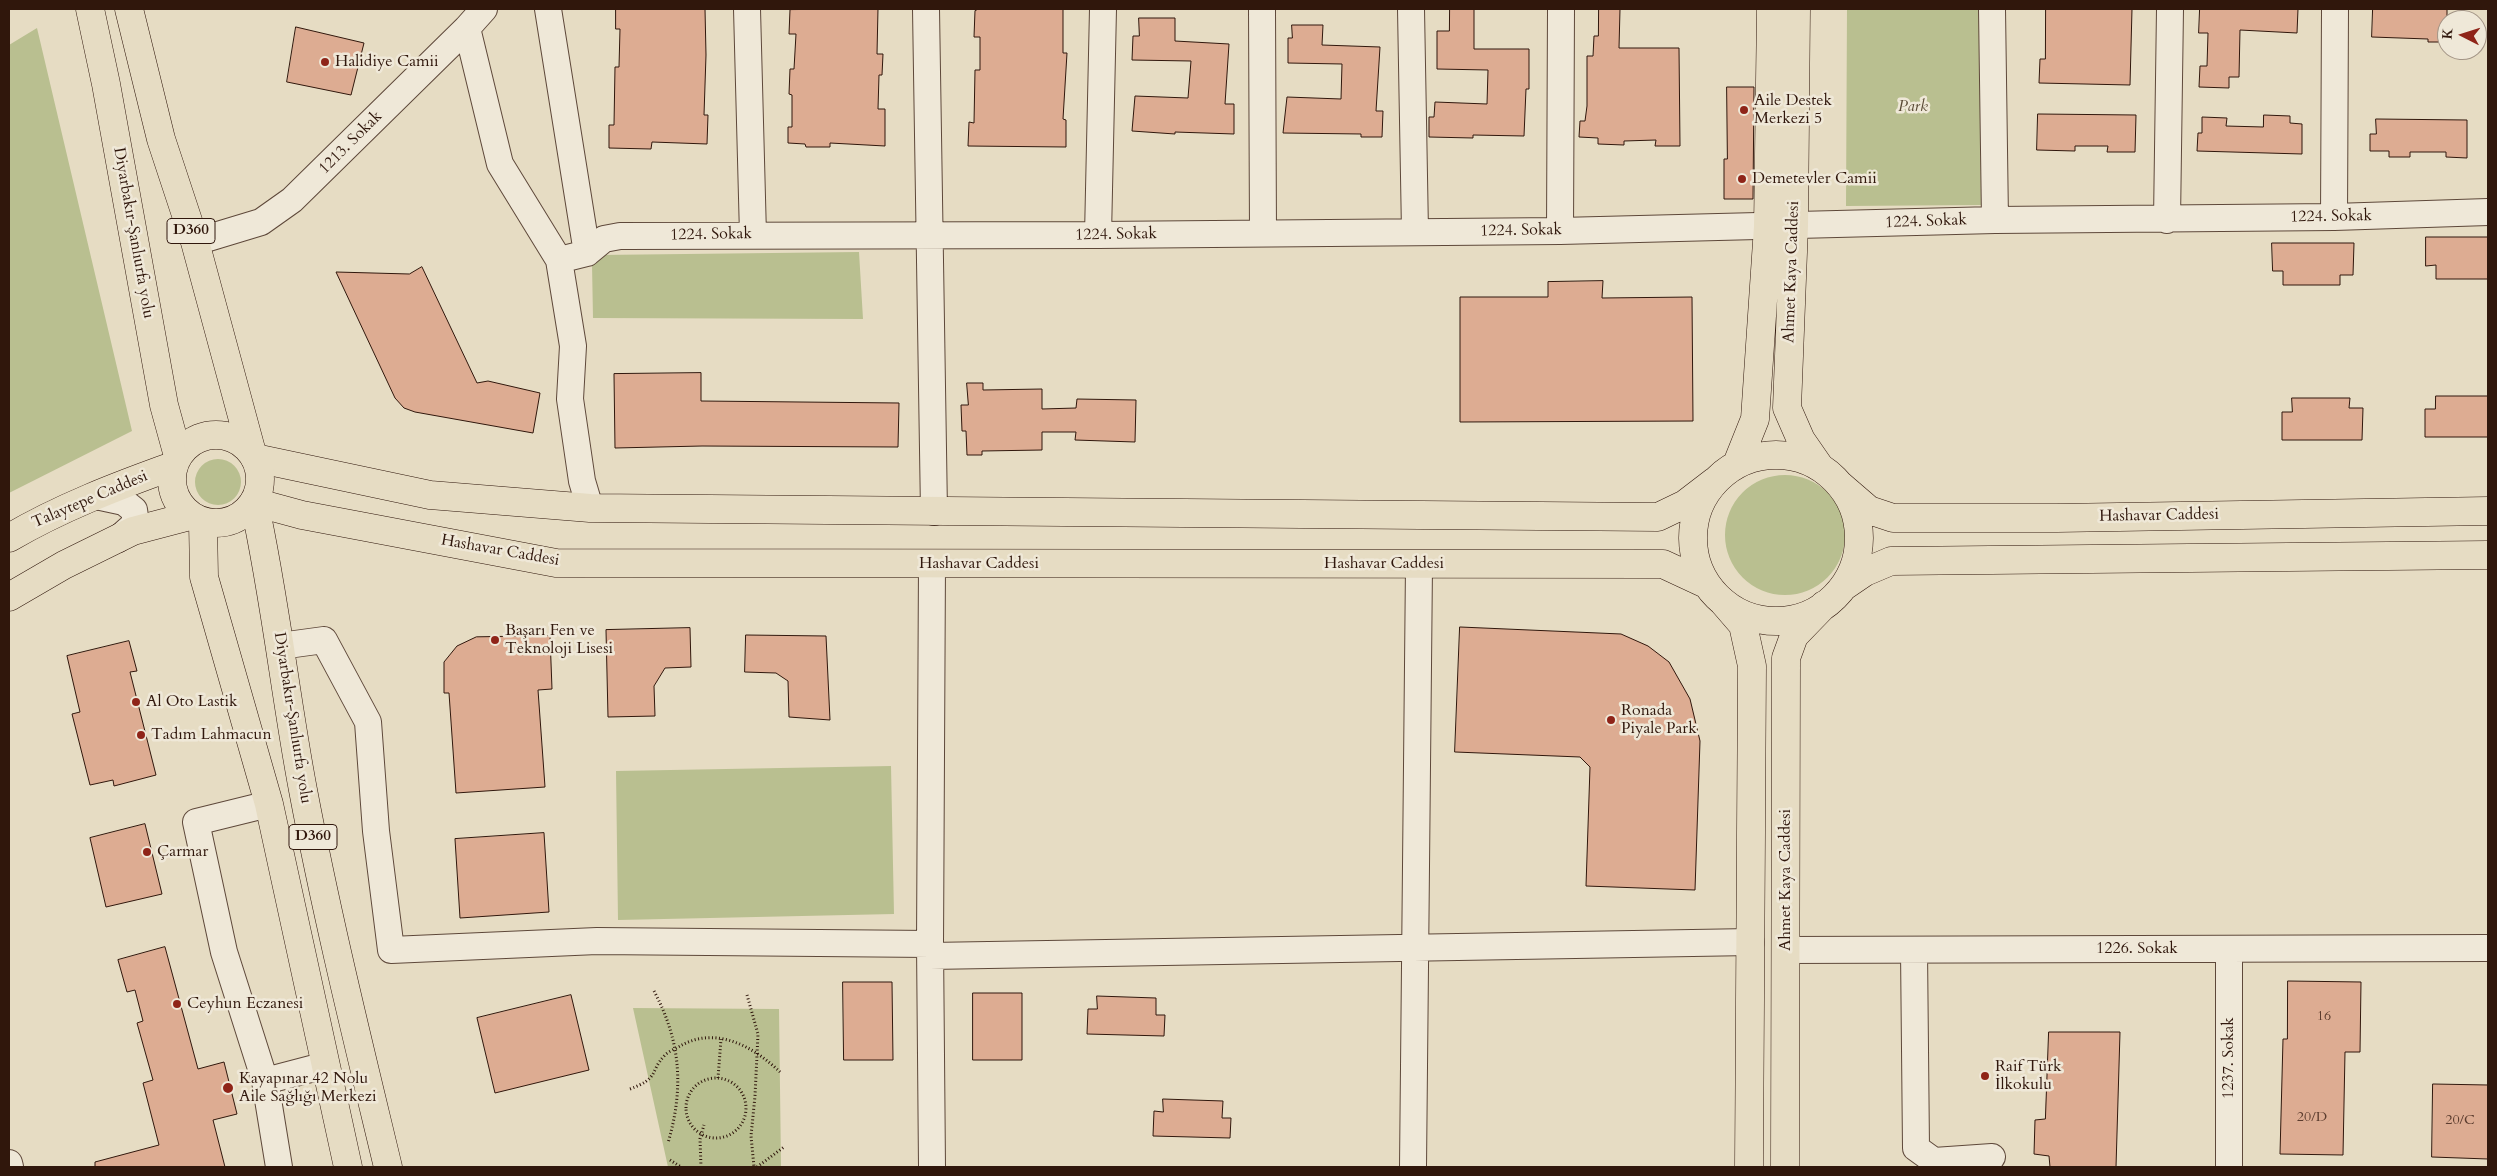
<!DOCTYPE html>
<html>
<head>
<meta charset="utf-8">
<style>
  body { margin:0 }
  #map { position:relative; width:2497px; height:1176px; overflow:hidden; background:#e6dcc3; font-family:Cardo,serif }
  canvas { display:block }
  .frame { position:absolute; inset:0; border:10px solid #30170c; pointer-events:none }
  .north { position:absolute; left:2437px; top:10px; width:50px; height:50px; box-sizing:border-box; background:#efe8d8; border:1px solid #a39486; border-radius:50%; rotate:275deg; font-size:14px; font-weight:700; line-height:20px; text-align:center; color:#30170c }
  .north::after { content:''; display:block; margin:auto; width:18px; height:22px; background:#8f2418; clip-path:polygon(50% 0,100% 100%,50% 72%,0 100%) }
</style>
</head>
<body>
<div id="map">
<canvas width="2497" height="1176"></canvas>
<div class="frame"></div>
<div class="north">K</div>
</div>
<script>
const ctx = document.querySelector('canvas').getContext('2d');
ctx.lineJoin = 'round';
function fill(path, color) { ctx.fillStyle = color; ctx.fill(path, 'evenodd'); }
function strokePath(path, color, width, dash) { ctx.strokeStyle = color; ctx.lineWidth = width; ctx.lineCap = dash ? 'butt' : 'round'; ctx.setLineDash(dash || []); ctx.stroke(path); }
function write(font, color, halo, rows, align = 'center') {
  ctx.font = font + ' Cardo,serif'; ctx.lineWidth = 5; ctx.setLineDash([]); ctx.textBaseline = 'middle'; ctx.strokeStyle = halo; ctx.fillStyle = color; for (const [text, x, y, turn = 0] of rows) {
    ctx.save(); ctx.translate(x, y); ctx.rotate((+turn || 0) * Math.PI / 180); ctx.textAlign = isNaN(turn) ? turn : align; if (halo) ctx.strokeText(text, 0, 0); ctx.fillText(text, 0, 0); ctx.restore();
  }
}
const green = new Path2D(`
  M1847 9H1979L1981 205 1846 206Z
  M37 28 132 431 9 493V45Z
  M859 252 863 319 593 318 592 264 599 255Z
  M195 482a23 23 0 1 1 46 0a23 23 0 1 1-46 0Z
  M1725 535a60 60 0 1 1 120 0a60 60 0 1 1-120 0Z
  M891 766 894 914 618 920 616 771Z
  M633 1008 779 1009 781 1167H668Z`);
const building = new Path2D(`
  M616 9H705L706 55 704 115H708L707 144 652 142 651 149 609 148V125H614L615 67H619L620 29H616Z
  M878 9 877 54H883L882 75H879L878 109H885V146L830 143V147H806L805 144 788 143V127H792V95L789 94 790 69H794L796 34H789L790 10Z
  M979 9H1063V53H1067L1063 119 1066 120V147L968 146 969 122 974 123 975 70H980V37H974L975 11Z
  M1450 9H1474V49H1529V89H1526L1524 136 1473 135V138L1429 137V117H1434L1435 102 1487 104 1488 70 1437 69V31H1449Z
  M1599 9H1620L1619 48H1679L1680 146H1655L1656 140 1624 141V145L1598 144V138L1579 137 1580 121H1585L1587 106V56H1593L1594 36H1598Z
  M2046 9H2132L2130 85 2039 83 2040 59H2045Z
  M2200 9H2298L2297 33 2240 30 2239 77H2229V88L2199 87 2200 66H2207L2208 33H2199Z
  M2373 9H2447V42H2428V39L2372 37Z
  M1139 18H1175V41L1229 44 1225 104H1234V134L1175 132V134L1132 131 1135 96 1188 98 1191 61 1132 60 1133 36H1139Z
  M1292 25H1323L1322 45 1380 47 1376 111H1383L1382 137H1361V134L1283 133 1287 97 1341 99 1342 64 1288 63V38H1292Z
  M296 27 364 43 351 95 287 82Z
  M1727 87H1754L1753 199H1724V159H1727Z
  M2038 114 2136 115 2135 152H2107L2108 146H2075V151L2037 150Z
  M2264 115 2290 116V123L2302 124V154L2197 151 2198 133H2202V117L2227 118 2226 126 2263 127Z
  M2376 119 2467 120V158L2446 157V152H2410V157H2389V151H2370V134H2376Z
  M2426 237H2488V279H2436V265L2426 266Z
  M2272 243H2354L2353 275H2340V285H2283V271H2273Z
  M422 267 477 383 488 381 540 393 533 433 415 412 404 408 395 398 336 272 409 274Z
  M1603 281 1602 298 1692 297 1693 421 1460 422V297H1548V282Z
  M701 373V401L899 403 898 447 702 446 615 448 614 374Z
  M967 383H983V390L1042 389V409L1076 408 1077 399 1136 400 1135 442 1075 440 1076 432H1042V450L982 451V455H967L966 431H962L961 405H968Z
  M2436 396H2488V437H2425V409H2435Z
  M2292 398H2350L2349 408H2363L2362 440H2282V412H2292Z
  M1460 627 1621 634 1648 646 1669 662 1690 699 1700 741 1695 890 1586 886 1590 767 1580 757 1455 752Z
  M690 628 691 667 665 668 654 686 655 716 608 717 606 630Z
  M746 635 826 636 830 720 789 717 788 681 776 673 745 672Z
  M550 636 552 689 538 690 545 787 456 793 449 693H444V662L457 646 476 637Z
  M129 641 137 671 130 672 156 775 114 786 113 780 90 785 72 714 80 712 67 656Z
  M145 824 162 894 106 907 90 838Z
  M544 833 549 912 460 918 455 839Z
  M165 947 198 1069 224 1062 237 1114 213 1120 225 1167H95V1162L159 1145 143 1083 153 1080 137 1023 143 1021 135 990 127 992 118 960Z
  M2288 981 2361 982 2360 1052H2345L2343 1155 2280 1154 2283 1039H2287Z
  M843 982H892L893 1060H844Z
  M973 993H1022V1060H973Z
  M571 995 589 1070 495 1093 477 1018Z
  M1097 996 1156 998V1015H1165L1164 1036 1087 1034 1088 1009H1097Z
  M2049 1032H2120L2116 1167H2050L2049 1156 2034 1154 2035 1120 2045 1119Z
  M2433 1084 2488 1085V1159L2432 1157Z
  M1163 1099 1223 1101 1222 1118H1231L1230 1138 1153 1136 1154 1111 1163 1112Z`);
const path = new Path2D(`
  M654 991C681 1042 684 1088 668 1143
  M747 995 758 1034 755 1096 751 1136 754 1167
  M718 1078 721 1039
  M686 1108a30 30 0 1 1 60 0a30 30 0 1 1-60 0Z
  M630 1089C660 1078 649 1072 665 1055 669 1051 677 1048 682 1045 717 1026 754 1047 780 1072
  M670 1160 681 1167
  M701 1167 700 1139 704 1125
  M757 1167 784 1147`);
const minor = new Path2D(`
  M548 9 587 253
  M747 9 753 235
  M926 9 934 512
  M1262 9 1263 233
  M1411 9 1415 232
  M1992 9 1995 220
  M467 28 500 164 559 260 573 346 570 399 582 481 590 508
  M2334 217 2335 9
  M2167 220 2170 9
  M1560 231 1561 9
  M1098 235 1103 9
  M195 242 261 222 292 200 467 28 484 9
  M559 260 587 253 604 239 620 236 1098 235 1560 231 1995 220 2334 217 2488 212
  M96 496 124 502 134 510 136 523 118 539
  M932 564 930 944 932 1167
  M280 646 324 640 368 722 376 831 391 950 597 941 930 944
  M269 804 196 822 224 952 265 1081 279 1167
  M2229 949V1167
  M1785 950 2488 948
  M1914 950 1916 1148 1934 1161 1992 1157
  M930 956 1751 942
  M265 1081 326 1065
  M9 1163 10 1167
  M1413 1167 1419 565`);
const major = new Path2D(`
  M1796 9 1794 226 1787 408 1801 440 1819 466
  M1693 538a83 83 0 1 1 166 0a83 83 0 1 1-166 0Z
  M255 458 430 495 590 508 1658 517 1685 504 1715 481
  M1737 464 1755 419 1768 227 1771 9
  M1840 485 1869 510 1893 518H2057L2488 511
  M254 502 302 515 556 563 1663 564 1706 584
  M9 538C60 508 117 486 173 466
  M1843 587 1865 572 1891 561 2488 555
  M9 597 64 565 133 531 190 516
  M1724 603 1743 625 1752 666 1749 1167
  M1785 1167 1786 658 1794 636 1824 605`);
const highway = new Path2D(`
  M90 9 106 84 164 405 178 456
  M129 9 161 139 195 242 252 453
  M172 479a44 44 0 1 1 88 0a44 44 0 1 1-88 0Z
  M254 502C275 597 285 695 303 790 327 917 358 1042 388 1167
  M203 522 204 577 269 804 348 1167`);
const markers = [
  [325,62,5,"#8f2418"],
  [1744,110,5,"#8f2418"],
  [1742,179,5,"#8f2418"],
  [495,640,5,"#8f2418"],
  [136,702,5,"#8f2418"],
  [1611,720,5,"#8f2418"],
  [141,735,5,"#8f2418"],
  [147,852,5,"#8f2418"],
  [177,1004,5,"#8f2418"],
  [1985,1076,5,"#8f2418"],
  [228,1088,6,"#8f2418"]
];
const numberNames = [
  ["16",2324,1017],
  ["20/D",2312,1118],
  ["20/C",2460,1121]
];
const shields = [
  [191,231,48],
  [313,837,48]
];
const shieldNames = [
  ["D360",191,231],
  ["D360",313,837]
];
const poiNames = [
  ["Halidiye Camii",335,62],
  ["Aile Destek",1754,101],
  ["Merkezi 5",1754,119],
  ["Demetevler Camii",1752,179],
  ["Başarı Fen ve",505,631],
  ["Teknoloji Lisesi",505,649],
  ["Al Oto Lastik",146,702],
  ["Ronada",1621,711],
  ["Piyale Park",1621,729],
  ["Tadım Lahmacun",151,735],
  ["Çarmar",157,852],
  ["Ceyhun Eczanesi",187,1004],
  ["Raif Türk",1995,1067],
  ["İlkokulu",1995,1085],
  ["Kayapınar 42 Nolu",239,1079],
  ["Aile Sağlığı Merkezi",239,1097]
];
const parkNames = [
  ["Park",1913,107]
];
const streetNames = [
  ["1213. Sokak",351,143,-45],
  ["1224. Sokak",2331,217,-1],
  ["1224. Sokak",1926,222,-2],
  ["1224. Sokak",1521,231,-1],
  ["Diyarbakır-Şanlıurfa yolu",133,233,80],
  ["1224. Sokak",711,235,-1],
  ["1224. Sokak",1116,235,-1],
  ["Ahmet Kaya Caddesi",1792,272,-88],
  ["Talaytepe Caddesi",90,500,-23],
  ["Hashavar Caddesi",2159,516,-1],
  ["Hashavar Caddesi",500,551,10],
  ["Hashavar Caddesi",979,564],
  ["Hashavar Caddesi",1384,564],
  ["Diyarbakır-Şanlıurfa yolu",292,718,81],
  ["Ahmet Kaya Caddesi",1786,880,-90],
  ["1226. Sokak",2137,949],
  ["1237. Sokak",2229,1058,-90]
];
fill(green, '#b9bf90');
fill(building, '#ddac92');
strokePath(building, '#30170c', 1);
strokePath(minor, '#5e483a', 28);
strokePath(major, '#30170c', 29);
strokePath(highway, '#30170c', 29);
strokePath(path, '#30170c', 3, [1, 2.5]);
strokePath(minor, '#efe8d8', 26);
strokePath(major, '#e6dcc3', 28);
strokePath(highway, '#e6dcc3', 28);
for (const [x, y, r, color] of markers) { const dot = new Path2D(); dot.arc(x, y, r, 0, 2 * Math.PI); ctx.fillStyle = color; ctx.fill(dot); strokePath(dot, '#efe8d8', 2); }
write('14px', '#5b3c2e', null, numberNames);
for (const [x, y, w] of shields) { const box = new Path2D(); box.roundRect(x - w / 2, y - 12.5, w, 25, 4); ctx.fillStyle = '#efe8d8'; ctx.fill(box); strokePath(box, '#30170c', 1); }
write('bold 15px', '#30170c', null, shieldNames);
write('16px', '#30170c', '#efe8d8', poiNames, 'left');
write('italic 16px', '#594934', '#efe8d8', parkNames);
write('16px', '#30170c', '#efe8d8', streetNames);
</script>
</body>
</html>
